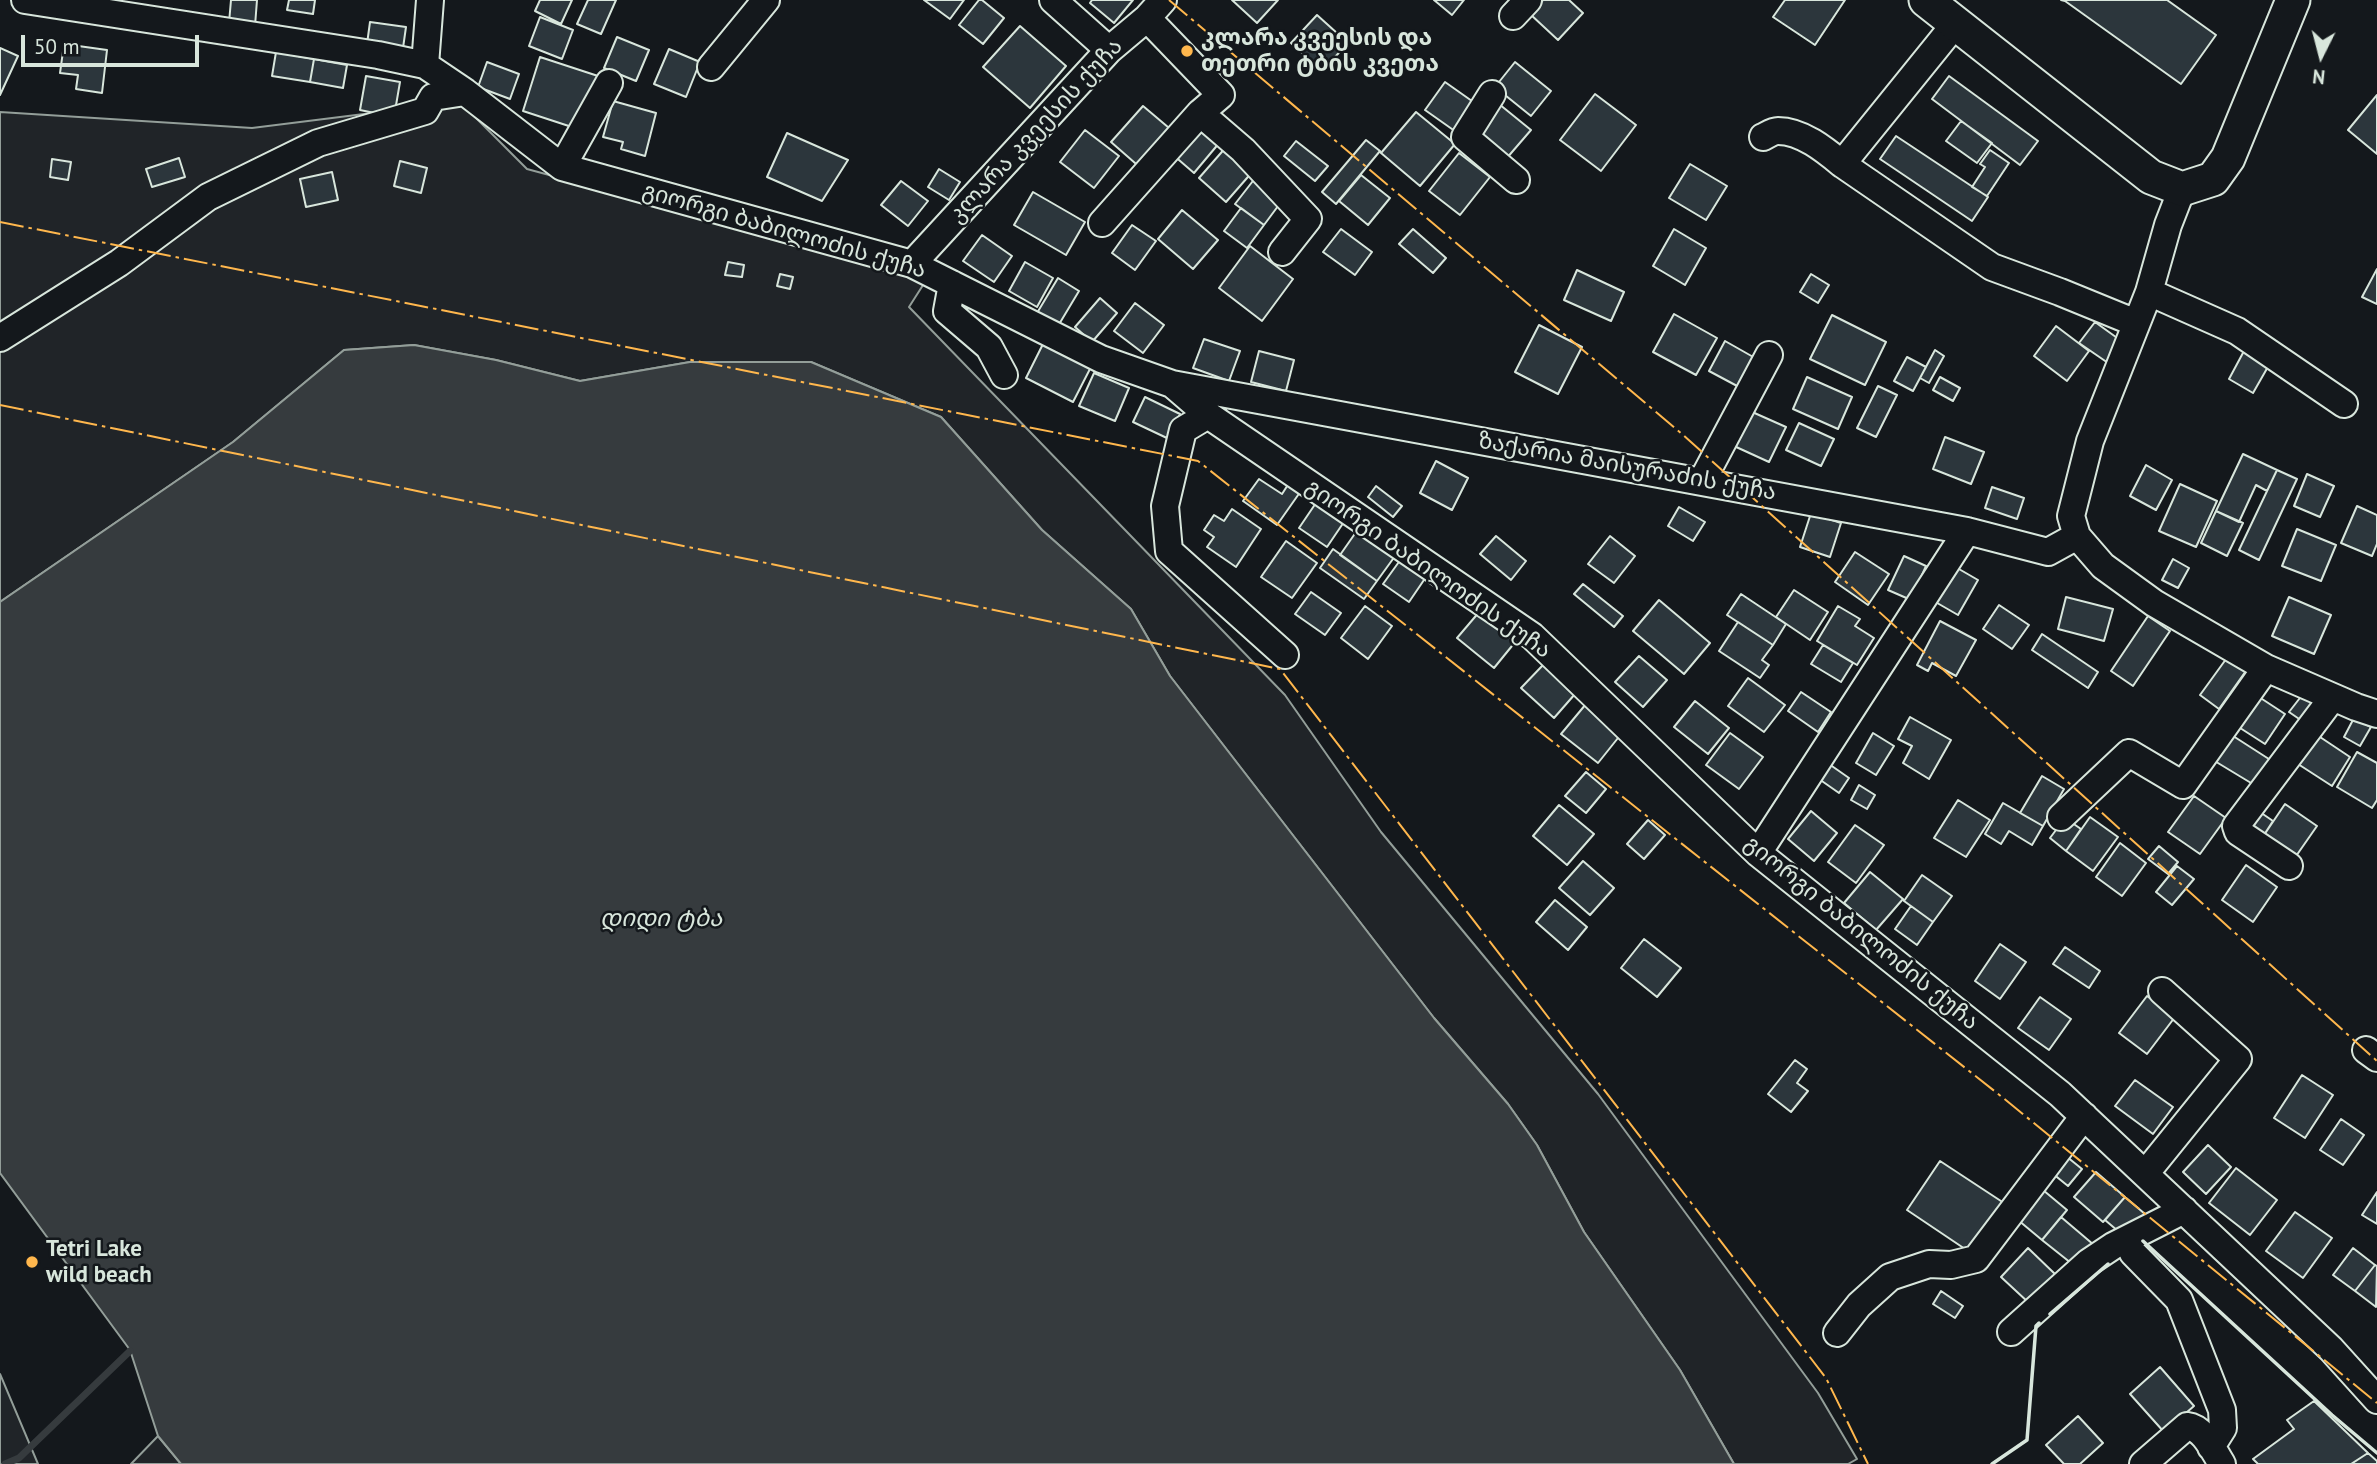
<!DOCTYPE html>
<html>
<head>
<meta charset="utf-8">
<style>
  body { margin:0 }
  #map { position:relative; width:2377px; height:1464px; overflow:hidden; background:#14181c; font-family:"PT Sans",sans-serif }
  canvas { display:block }
  .north { position:absolute; left:2286px; top:21px; width:70px; height:70px; -webkit-text-stroke:5px #14181c; paint-order:stroke; rotate:186deg; font-size:19px; font-weight:700; line-height:28px; text-align:center; color:#d8e6dc }
  .north::after { content:''; display:block; margin:auto; width:24px; height:32px; background:#d8e6dc; clip-path:polygon(50% 0,100% 100%,50% 72%,0 100%) }
  .scale { position:absolute; left:21px; top:35px; width:178px; height:32px; box-sizing:border-box; border:4px solid #d8e6dc; border-top:0; padding-left:9px; font-size:21px; line-height:24px; white-space:nowrap; color:#d8e6dc; -webkit-text-stroke:5px #14181c; paint-order:stroke }
</style>
</head>
<body>
<div id="map">
<canvas width="2377" height="1464"></canvas>
<div class="north">N</div>
<div class="scale">50 m</div>
</div>
<script>
const ctx = document.querySelector('canvas').getContext('2d');
ctx.lineJoin = 'round';
function fill(path, color) { ctx.fillStyle = color; ctx.fill(path, 'evenodd'); }
function strokePath(path, color, width, dash) { ctx.strokeStyle = color; ctx.lineWidth = width; ctx.lineCap = dash ? 'butt' : 'round'; ctx.setLineDash(dash || []); ctx.stroke(path); }
function write(font, color, halo, rows, align = 'center') {
  ctx.font = font + ' "PT Sans","Noto Sans Georgian",sans-serif'; ctx.lineWidth = 5; ctx.setLineDash([]); ctx.textBaseline = 'middle'; ctx.strokeStyle = halo; ctx.fillStyle = color; for (const [text, x, y, turn = 0] of rows) {
    ctx.save(); ctx.translate(x, y); ctx.rotate((+turn || 0) * Math.PI / 180); ctx.textAlign = isNaN(turn) ? turn : align; if (halo) ctx.strokeText(text, 0, 0); ctx.fillText(text, 0, 0); ctx.restore();
  }
}
const green = new Path2D(`
  M460 102 527 169 878 264 925 282 909 307 1285 695 1381 832 1598 1094 1818 1393 1857 1459 1848 1464H1734L1680 1370 1584 1232 1537 1145 1508 1104 1434 1018 1170 676 1131 609 1042 530 941 417 811 362H690L580 381 496 360 414 345 344 350 233 442 0 602V112L252 128Z
  M0 1374 38 1464H0Z
  M158 1436 181 1464H131Z`);
const water = new Path2D(`
  M414 345 496 360 580 381 690 362H811L941 417 1042 530 1131 609 1170 676 1434 1018 1508 1104 1537 1145 1584 1232 1680 1370 1734 1464H181L158 1436 130 1350 0 1173V602L233 442 344 350Z`);
const stream = new Path2D(`
  M5 1464 19 1458 130 1351`);
const building = new Path2D(`
  M231 0H257L255 26 229 23Z
  M289 0H315L313 14 287 10Z
  M540 0H572L561 24 535 11Z
  M588 0H616L601 34 577 24Z
  M924 0H964L950 19Z
  M979 0H982L1004 18 983 44 959 25Z
  M1092 0H1133L1114 23 1090 3Z
  M1232 0H1278L1257 23Z
  M1434 0H1464L1452 15Z
  M1543 0H1569L1583 13 1558 40 1530 14Z
  M1785 0H1845L1815 45 1773 17Z
  M2061 0H2167L2216 35 2181 84 2065 1Z
  M1317 15 1348 43 1322 71 1291 43Z
  M540 17 573 30 562 59 529 46Z
  M370 22 406 27 403 48 367 44Z
  M1020 26 1066 66 1030 108 983 67Z
  M617 37 649 50 636 81 604 68Z
  M64 44 107 50 102 93 76 89 78 75 60 73Z
  M0 48 18 56 0 95Z
  M669 49 700 62 686 97 654 84Z
  M276 52 314 59 310 82 272 76Z
  M540 57 598 76 581 130 523 111Z
  M314 59 347 65 343 88 310 82Z
  M487 62 519 74 510 99 478 87Z
  M1515 62 1551 91 1531 116 1495 87Z
  M366 76 400 82 394 117 360 110Z
  M1949 76 2038 141 2020 165 1932 99Z
  M1445 82 1479 106 1459 134 1425 110Z
  M1595 94 1636 125 1601 171 1560 140Z
  M2377 95V154L2348 130Z
  M613 101 656 113 645 156 621 149 623 142 603 137Z
  M1499 104 1531 130 1506 159 1474 133Z
  M1143 106 1175 133 1143 170 1111 142Z
  M1416 112 1455 144 1420 186 1381 153Z
  M1961 121 1992 143 1977 163 1946 141Z
  M1199 124 1220 142 1194 173 1172 154Z
  M1085 130 1119 156 1094 188 1060 162Z
  M787 133 848 160 822 201 767 177Z
  M1896 136 1988 197 1972 221 1880 159Z
  M1366 140 1380 151 1336 204 1322 192Z
  M1296 141 1328 166 1315 181 1284 156Z
  M1227 146 1254 170 1226 202 1199 178Z
  M1990 150 2009 163 1987 196 1972 187 1985 167 1980 164Z
  M1459 153 1490 177 1460 215 1429 191Z
  M179 158 185 177 152 187 146 169Z
  M52 159 71 162 68 180 50 177Z
  M400 161 427 168 421 193 394 186Z
  M1690 164 1727 186 1706 220 1669 198Z
  M939 169 960 182 949 200 928 187Z
  M332 172 338 200 306 207 300 179Z
  M1361 175 1390 198 1368 225 1339 201Z
  M1256 177 1284 198 1264 225 1235 204Z
  M901 181 928 201 908 226 881 205Z
  M1033 192 1085 222 1066 255 1014 225Z
  M1241 208 1264 225 1247 248 1224 231Z
  M1182 210 1218 240 1193 269 1158 239Z
  M1132 225 1156 241 1135 270 1112 253Z
  M1341 229 1372 252 1355 275 1323 252Z
  M1413 229 1446 258 1433 273 1399 244Z
  M1674 229 1706 248 1685 285 1653 266Z
  M982 235 1012 256 994 282 963 261Z
  M1250 246 1293 279 1262 321 1219 288Z
  M728 262 744 265 742 277 725 275Z
  M1025 262 1053 278 1037 307 1009 291Z
  M2377 269V304L2362 297Z
  M1577 270 1624 292 1611 321 1564 300Z
  M780 274 793 277 790 289 777 286Z
  M1811 274 1829 285 1818 303 1800 292Z
  M1058 278 1079 291 1058 326 1037 313Z
  M1100 298 1117 313 1092 342 1075 327Z
  M1135 303 1164 325 1143 353 1114 331Z
  M1674 314 1717 338 1696 375 1653 352Z
  M1832 315 1886 342 1865 385 1810 359Z
  M2095 322 2120 340 2111 365 2079 343Z
  M1539 325 1582 347 1558 394 1515 372Z
  M2056 326 2089 351 2067 381 2034 356Z
  M1204 339 1240 351 1229 381 1193 368Z
  M1725 341 1755 358 1739 387 1709 371Z
  M1043 344 1091 367 1073 402 1026 378Z
  M1935 350 1944 356 1929 383 1920 378Z
  M1259 351 1294 360 1286 391 1251 382Z
  M2244 351 2269 365 2253 393 2229 379Z
  M1907 357 1926 367 1913 391 1894 381Z
  M1094 373 1129 388 1115 421 1079 406Z
  M1807 377 1852 397 1838 429 1793 409Z
  M1940 377 1960 388 1953 401 1933 390Z
  M1878 386 1897 395 1876 437 1857 428Z
  M1145 397 1180 414 1169 439 1133 422Z
  M1750 411 1786 427 1769 462 1734 446Z
  M1799 423 1834 439 1821 466 1786 450Z
  M1945 437 1984 452 1971 484 1933 469Z
  M2243 454 2277 470 2267 491 2256 485 2239 522 2216 511Z
  M1436 461 1468 478 1452 510 1420 493Z
  M2146 465 2172 480 2156 510 2130 496Z
  M2277 470 2297 479 2259 560 2239 550Z
  M2307 474 2334 486 2320 517 2294 506Z
  M1259 479 1282 494 1291 480 1303 488 1277 525 1243 501Z
  M2180 484 2217 501 2196 547 2159 531Z
  M1376 486 1402 506 1393 517 1368 497Z
  M1992 487 2024 498 2017 519 1985 508Z
  M1320 497 1348 516 1327 547 1299 528Z
  M2357 506 2377 515V544L2372 556 2341 543Z
  M1679 507 1705 522 1693 541 1668 526Z
  M1232 509 1261 529 1236 567 1207 547 1214 537 1204 530 1214 515 1224 521Z
  M2216 511 2243 523 2227 556 2201 543Z
  M1811 513 1841 523 1830 557 1800 547Z
  M1361 525 1398 552 1377 581 1340 555Z
  M2297 529 2336 545 2321 581 2282 566Z
  M1496 536 1526 561 1511 580 1480 554Z
  M1610 536 1635 556 1614 583 1588 564Z
  M1286 541 1317 563 1292 598 1261 577Z
  M1333 549 1377 581 1364 599 1320 568Z
  M1855 552 1889 574 1868 605 1835 582Z
  M1904 556 1926 566 1911 600 1888 590Z
  M1401 559 1426 577 1409 602 1383 584Z
  M2173 559 2189 568 2178 588 2162 580Z
  M1952 565 1978 580 1958 615 1932 600Z
  M1583 584 1623 616 1614 627 1574 594Z
  M1794 590 1828 612 1810 640 1776 617Z
  M1311 592 1341 613 1325 635 1295 614Z
  M1741 594 1786 624 1773 645 1727 615Z
  M2066 597 2113 609 2104 641 2058 629Z
  M2289 597 2331 615 2314 654 2272 636Z
  M1659 600 1710 643 1684 674 1633 631Z
  M1999 605 2029 625 2012 649 1983 629Z
  M1365 606 1392 626 1368 659 1341 638Z
  M1838 606 1860 619 1855 626 1874 638 1857 665 1817 641Z
  M1480 611 1516 641 1494 668 1457 638Z
  M2148 616 2170 631 2133 686 2111 671Z
  M1940 621 1976 640 1956 676 1932 663 1928 671 1917 665Z
  M1738 622 1773 645 1762 660 1769 665 1760 678 1719 651Z
  M2042 634 2098 672 2088 688 2032 650Z
  M1823 645 1853 663 1841 682 1811 664Z
  M2229 655 2248 668 2219 709 2200 695Z
  M1639 656 1667 680 1643 707 1615 682Z
  M1543 665 1575 694 1554 718 1521 688Z
  M1748 678 1785 705 1764 732 1728 706Z
  M1801 692 1831 712 1818 732 1788 711Z
  M2303 694 2318 706 2305 723 2289 712Z
  M2256 695 2285 714 2265 744 2237 726Z
  M1695 701 1729 728 1708 754 1674 727Z
  M1586 704 1622 733 1598 763 1561 734Z
  M1910 717 1951 740 1929 779 1903 763 1912 746 1898 739Z
  M2354 718 2371 727 2360 746 2344 737Z
  M1730 733 1763 757 1739 789 1706 765Z
  M1873 733 1894 746 1876 775 1856 763Z
  M2230 734 2272 761 2256 786 2213 760Z
  M2317 735 2350 757 2332 786 2298 764Z
  M2357 752 2377 763V800L2372 808 2337 787Z
  M1829 764 1849 778 1839 793 1819 779Z
  M1586 772 1606 789 1586 813 1565 796Z
  M2042 776 2064 789 2043 826 2020 813Z
  M1859 785 1875 795 1867 809 1851 800Z
  M2194 796 2226 818 2200 854 2168 832Z
  M1958 800 1990 820 1966 857 1934 838Z
  M2003 803 2043 826 2032 845 2009 831 2001 844 1985 834Z
  M2285 804 2317 826 2294 859 2262 838Z
  M1559 805 1594 834 1567 865 1533 836Z
  M2257 810 2273 821 2262 838 2246 827Z
  M1811 811 1837 833 1814 861 1788 839Z
  M2090 817 2118 837 2093 871 2066 851Z
  M2065 818 2081 829 2066 851 2050 838Z
  M1648 820 1665 835 1644 859 1627 844Z
  M1855 825 1884 845 1856 883 1828 862Z
  M2120 843 2146 863 2122 896 2096 877Z
  M2159 846 2178 862 2168 874 2148 859Z
  M1583 861 1614 888 1590 915 1559 888Z
  M2246 865 2277 887 2253 922 2222 900Z
  M2177 866 2194 879 2172 905 2156 892Z
  M1870 872 1903 899 1876 930 1844 903Z
  M1922 875 1952 896 1933 922 1904 901Z
  M1555 900 1587 927 1568 950 1536 922Z
  M1911 906 1933 922 1917 945 1895 929Z
  M1644 939 1681 968 1657 997 1621 968Z
  M2000 944 2026 962 2000 999 1975 981Z
  M2065 947 2100 971 2089 988 2053 964Z
  M2147 996 2175 1017 2147 1054 2119 1033Z
  M2040 997 2071 1019 2049 1050 2018 1028Z
  M1795 1060 1807 1069 1797 1083 1808 1091 1791 1112 1768 1094Z
  M2302 1075 2333 1095 2305 1138 2274 1118Z
  M2135 1080 2173 1107 2153 1134 2115 1106Z
  M2341 1119 2364 1135 2343 1165 2320 1150Z
  M2208 1145 2231 1167 2206 1194 2183 1172Z
  M2061 1152 2082 1169 2068 1186 2047 1169Z
  M1940 1161 2007 1205 1974 1255 1907 1210Z
  M2236 1168 2277 1200 2250 1235 2209 1203Z
  M2096 1172 2125 1197 2103 1222 2074 1197Z
  M2043 1190 2067 1210 2042 1240 2018 1220Z
  M2377 1192V1224L2362 1215Z
  M2125 1197 2145 1214 2125 1237 2105 1220Z
  M2295 1212 2332 1238 2303 1278 2266 1251Z
  M2061 1217 2094 1245 2076 1267 2042 1240Z
  M2028 1248 2056 1275 2029 1303 2001 1277Z
  M2353 1248 2375 1265 2355 1291 2333 1275Z
  M2375 1265 2377 1266 2376 1307 2355 1291Z
  M1941 1291 1963 1306 1955 1318 1933 1304Z
  M2160 1367 2194 1406 2164 1432 2130 1394Z
  M2314 1401 2368 1453 2351 1464H2258L2253 1459 2294 1429 2287 1420Z
  M2078 1416 2103 1443 2080 1464H2064L2046 1445Z
  M2368 1453 2377 1461V1464H2351Z`);
const minor = new Path2D(`
  M25 0 378 55 425 65 465 92 562 167 912 264 1101 359 1172 384 1208 415 1532 636 1758 853 2060 1094 2331 1349 2377 1400
  M1053 0 1109 50
  M1513 16 1528 0
  M1147 18 1221 95 1200 113 1243 150 1308 219 1282 252
  M425 65 430 0
  M711 67 766 0
  M1492 94 1465 137 1516 180
  M1763 137C1767 135 1773 131 1778 131 1802 131 1825 150 1842 164L1992 267 2060 292 2136 323
  M1842 164 1956 23
  M562 167 609 83
  M2182 189 2168 225 2149 292 2090 441 2071 516 2077 536 2103 566 2154 603 2266 668 2356 707 2377 714
  M1102 223 1200 113
  M912 264 1109 50 1147 18 1163 0
  M952 284 947 311 989 347 1004 375
  M2149 292 2237 331 2344 404
  M0 338 119 263 208 197 318 143 425 111 433 97 465 92
  M1172 384 1967 531 2048 552 2077 536
  M1208 415 1183 430 1165 506 1169 551 1285 655
  M1702 481 1769 355
  M2061 817 2129 753 2183 785 2266 668
  M1758 853 1967 531
  M2289 866 2238 832 2236 826 2333 697
  M2366 1050 2377 1058
  M2145 1174 2238 1059 2162 991
  M2133 1253 2179 1300 2222 1410 2223 1428 2211 1447
  M2011 1332 2089 1262 2113 1246 2184 1210
  M1837 1333 1859 1305 1890 1277 1929 1264 1951 1265 1976 1259 2084 1116
  M2143 1464 2187 1426C2204 1428 2213 1450 2222 1464`);
const major = new Path2D(`
  M1926 0 2151 177 2182 189 2213 179 2228 158 2293 0`);
const wall = new Path2D(`
  M2143 1241 2332 1415 2377 1453
  M2050 1314 2108 1264
  M1992 1464 2027 1440 2036 1326 2039 1323`);
const power = new Path2D(`
  M1169 0 1682 434 2377 1061
  M0 222 1198 461 2002 1097 2377 1403
  M0 405 1280 669 1826 1378 1868 1464`);
const markers = [
  [1187,51,7,"#ffb74d"],
  [32,1262,7,"#ffb74d"]
];
const poiNames = [
  ["კლარა კვეესის და",1201,38],
  ["თეთრი ტბის კვეთა",1201,64],
  ["Tetri Lake",46,1249],
  ["wild beach",46,1275]
];
const streetNames = [
  ["კლარა კვეესის ქუჩა",1036,131,-47],
  ["გიორგი ბაბილოძის ქუჩა",784,231,16],
  ["ზაქარია მაისურაძის ქუჩა",1627,467,10],
  ["გიორგი ბაბილოძის ქუჩა",1428,569,35],
  ["გიორგი ბაბილოძის ქუჩა",1861,933,39]
];
const waterNames = [
  ["დიდი ტბა",661,919]
];
fill(green, '#202428');
strokePath(green, '#939e99', 2);
fill(water, '#363b3e');
strokePath(water, '#939e99', 2);
strokePath(stream, '#363b3e', 7);
fill(building, '#2c363c');
strokePath(building, '#d8e6dc', 2);
strokePath(minor, '#d8e6dc', 30);
strokePath(major, '#d8e6dc', 37);
strokePath(minor, '#14181c', 26);
strokePath(major, '#14181c', 33);
strokePath(wall, '#d8e6dc', 3.5);
strokePath(power, '#ffb74d', 2, [24, 5, 3.5, 5]);
for (const [x, y, r, color] of markers) { const dot = new Path2D(); dot.arc(x, y, r, 0, 2 * Math.PI); ctx.fillStyle = color; ctx.fill(dot); strokePath(dot, '#14181c', 2.5); }
write('bold 23px', '#d8e6dc', '#14181c', poiNames, 'left');
write('23px', '#d8e6dc', '#14181c', streetNames);
write('italic 24px', '#d8e6dc', '#14181c', waterNames);
</script>
</body>
</html>
